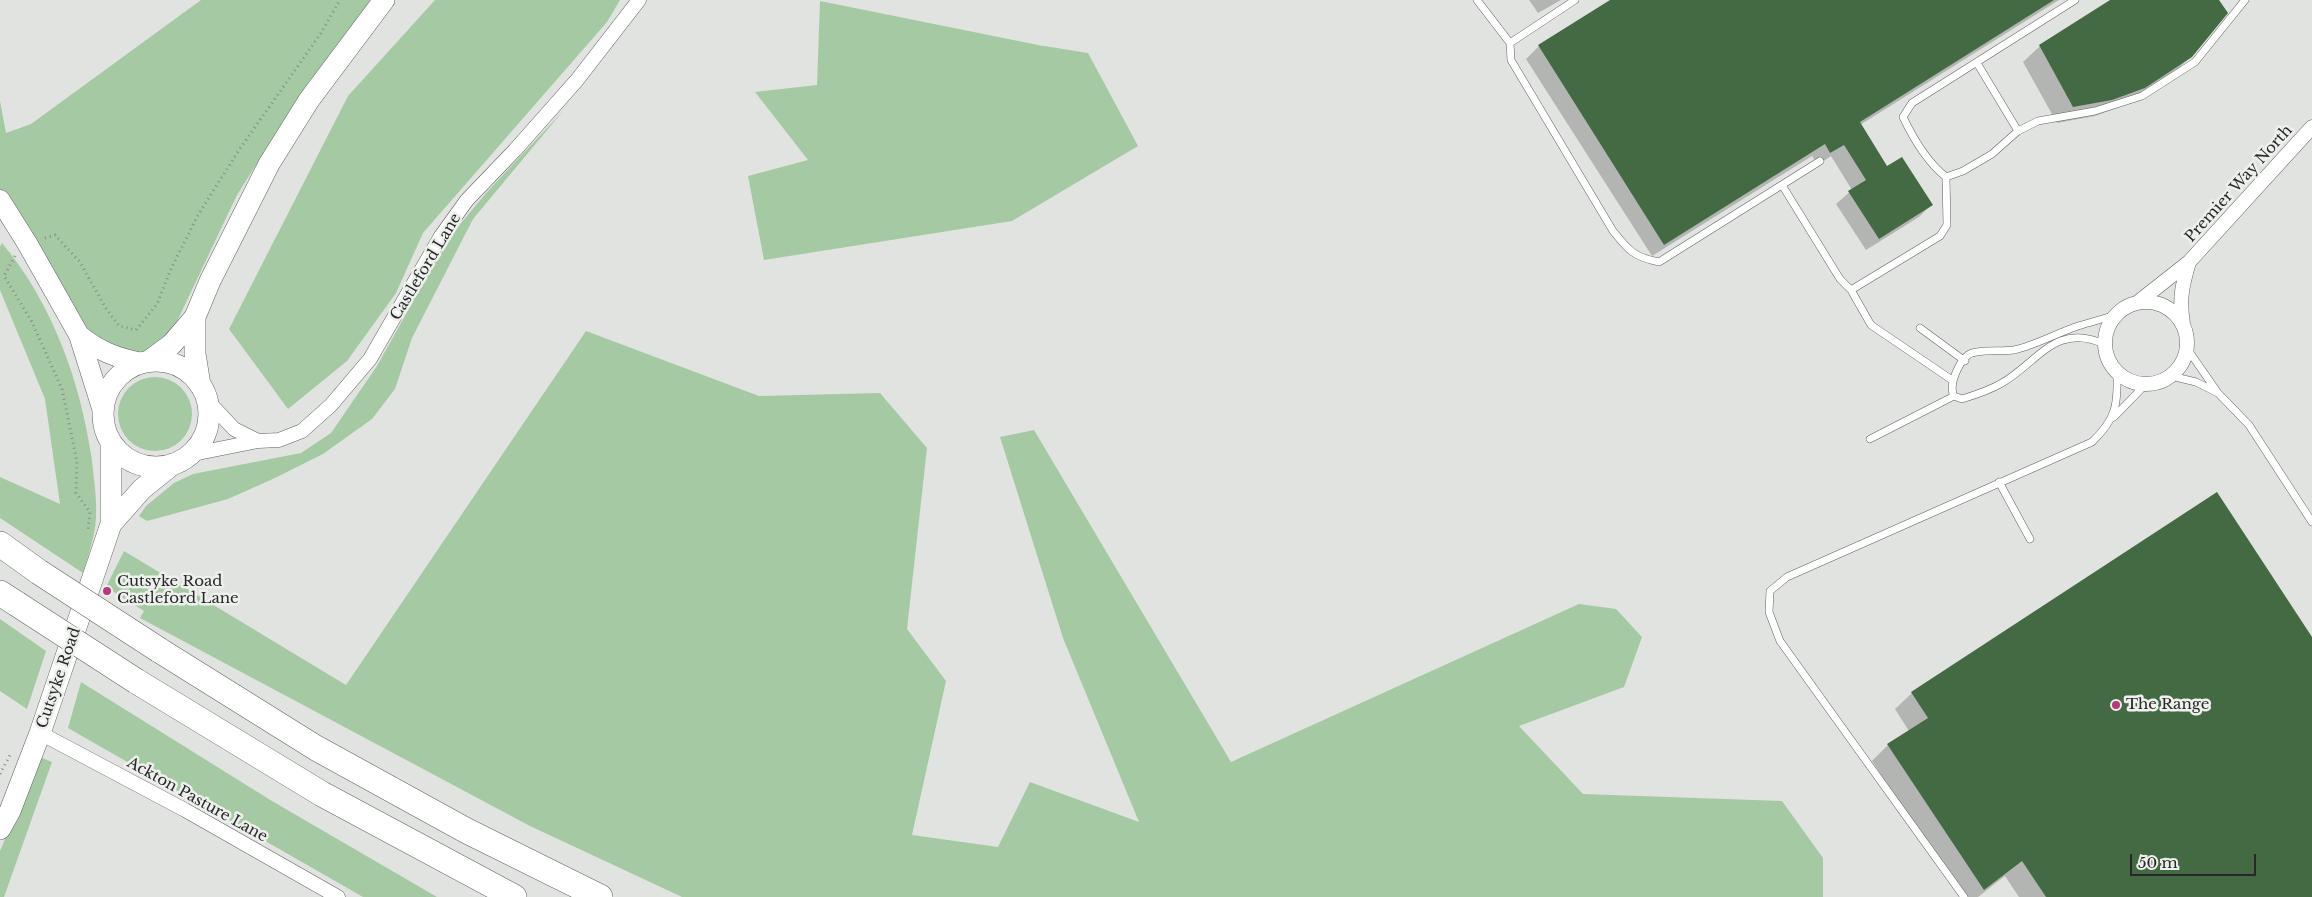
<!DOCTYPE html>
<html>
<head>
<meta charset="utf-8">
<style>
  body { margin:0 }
  #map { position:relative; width:2312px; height:897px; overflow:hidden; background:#e0e3df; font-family:"Libre Baskerville",serif }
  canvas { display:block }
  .scale { position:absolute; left:2130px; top:854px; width:126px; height:22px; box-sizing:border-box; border:2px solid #272827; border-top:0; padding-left:6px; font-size:15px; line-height:18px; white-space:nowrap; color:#272827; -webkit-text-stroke:4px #edf0ed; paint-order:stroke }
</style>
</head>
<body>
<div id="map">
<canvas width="2312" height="897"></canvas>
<div class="scale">50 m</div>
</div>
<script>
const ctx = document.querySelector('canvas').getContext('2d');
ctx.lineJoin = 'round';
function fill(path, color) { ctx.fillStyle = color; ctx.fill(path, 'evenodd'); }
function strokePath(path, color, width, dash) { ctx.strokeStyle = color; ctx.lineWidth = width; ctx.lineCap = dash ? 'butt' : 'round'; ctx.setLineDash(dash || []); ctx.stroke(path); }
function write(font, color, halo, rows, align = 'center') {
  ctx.font = font + ' "Libre Baskerville",serif'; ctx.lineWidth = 5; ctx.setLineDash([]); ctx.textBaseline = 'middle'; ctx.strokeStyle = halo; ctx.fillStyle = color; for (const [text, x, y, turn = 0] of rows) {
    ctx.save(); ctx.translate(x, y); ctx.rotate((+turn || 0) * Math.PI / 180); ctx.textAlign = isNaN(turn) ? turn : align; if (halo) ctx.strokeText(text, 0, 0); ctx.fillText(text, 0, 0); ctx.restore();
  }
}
const green = new Path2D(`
  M201 0H371L306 86 237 195 172 332 143 354 93 339 2 193 0 189V101L6 133 31 124Z
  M435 0H620L607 22 423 233 396 293 347 361 288 409 229 329 348 96Z
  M820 1 1038 45 1088 53 1138 146 1012 221 764 260 748 176 808 160 755 92 817 85Z
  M563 111 473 219 412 338 395 389 372 419 323 454 275 478 228 499 147 521 139 516 146 506 174 483 193 474 301 453 331 433 377 366 447 240 487 192Z
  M2 243C53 304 81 383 92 461 94 480 97 499 96 518 95 537 88 555 83 573L0 518V477L60 504 45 399 0 290V247Z
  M586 331 759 396 880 393 927 448 907 629 946 681 912 835 998 847 1030 782 1139 822 1063 638 1000 437 1034 430 1231 762 1579 604 1616 609 1642 637 1624 687 1519 726 1583 794 1782 801 1823 858V897H682L530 826 140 618 144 611 106 587 124 551 346 685Z
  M118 414a37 37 0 1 1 74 0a37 37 0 1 1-74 0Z
  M0 619 46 651 27 709 0 691Z
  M81 682 272 801 437 897H363L68 728Z
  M40 757 52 762 4 897H0V851Z`);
const shadow = new Path2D(`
  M1529 0H1561L1538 13Z
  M1613 0H2059L1860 125 1887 168 1931 205 1919 217 1866 250 1836 204 1852 190 1831 156 1818 165 1812 156 1652 256 1526 59 1539 46Z
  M2113 0H2217L2191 56 2174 73 2127 104 2095 116 2057 123 2023 62 2040 46Z
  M2312 639V897H2019L2005 876 1978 897H1962L1872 761 1888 745 1909 731 1895 709 1912 693Z`);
const building = new Path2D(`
  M1610 0H2054L1860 122 1887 166 1902 157 1933 205 1879 239 1848 191 1866 180 1844 145 1830 153 1825 144 1664 245 1538 45Z
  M2110 0H2219L2228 13 2192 57 2145 88 2112 100 2073 107 2039 45Z
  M2217 492 2312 637V897H2046L2022 861 1984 890 1887 744 1928 718 1911 692Z`);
const path = new Path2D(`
  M45 238 55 235 80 262 105 307 119 326 136 330 157 304 171 269 198 215 239 150 321 33 340 0
  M15 256 4 276 32 322 62 389 77 462 76 493 90 512 88 530
  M0 774 10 755`);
const service = new Path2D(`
  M1477 0 1510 43
  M1575 0 1510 43 1511 60 1613 231C1629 251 1634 257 1659 262L1820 161
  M2075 0 1912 103 1903 117C1913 138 1927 162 1946 177L1963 171 1992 154 2018 131 2038 121 2095 111 2142 96 2195 62 2245 0
  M1977 63 2018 131
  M1782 185 1840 279 1851 290 1940 236 1947 225 1946 177
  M1851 290 1871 325 1952 380
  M1920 328 1965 361
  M2104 344C2056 322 2038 362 2002 383 1990 390 1975 395 1962 399L1954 396C1948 385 1959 362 1968 355 1976 349 2002 352 2014 350 2036 345 2057 333 2078 326 2091 322 2103 319 2116 315
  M2186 347 2218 393 2249 425 2312 522
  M2171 376 2196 382 2218 393
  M2114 417 2145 385
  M1870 439 1954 396
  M1999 482 2030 539
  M1964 897 1780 641 1769 612 1770 591 1787 577 2092 442C2116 419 2118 405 2117 373`);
const minor = new Path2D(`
  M2105 343a41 41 0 1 1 82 0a41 41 0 1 1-82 0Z
  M2137 303 2189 262 2312 127
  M2183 324C2179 299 2182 286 2189 262
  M207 400 234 429 258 441
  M188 455 258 441 279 440 302 431 331 405 370 359 441 236 467 200 515 150 577 80 639 0
  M40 733 185 810 338 897`);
const secondary = new Path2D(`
  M0 200 27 243 79 335 103 411
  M79 335C98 351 117 358 142 363`);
const primary = new Path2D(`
  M195 317V354L200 385
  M149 361 172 344 195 317 210 281 269 164 309 100 384 0
  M103 414a53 53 0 1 1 106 0a53 53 0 1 1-106 0Z
  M111 524 142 489 173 464
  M0 829 10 811 40 733 111 524V443`);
const motorway = new Path2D(`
  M0 544 39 572
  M0 593 17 604
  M159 650 316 748 467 831 600 897
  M136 681 322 794 514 897`);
const motorwayBridge = new Path2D(`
  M39 572 159 650
  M17 604 136 681`);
const markers = [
  [107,591,5,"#bb367a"],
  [2116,705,5,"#bb367a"]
];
const streetNames = [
  ["Premier Way North",2239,184,-48],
  ["Castleford Lane",426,267,-59],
  ["Cutsyke Road",59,678,-71],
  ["Ackton Pasture Lane",197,800,29]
];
const poiNames = [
  ["Cutsyke Road",117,582],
  ["Castleford Lane",117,599],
  ["The Range",2126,705]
];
fill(green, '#a5caa3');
fill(shadow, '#0003');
fill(building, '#446a43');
strokePath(service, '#5f625f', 8);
strokePath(minor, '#5f625f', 15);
strokePath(secondary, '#5f625f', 21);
strokePath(primary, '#5f625f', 22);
strokePath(motorway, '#5f625f', 26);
strokePath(path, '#888a88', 3, [1, 4]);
strokePath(service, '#fff', 7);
strokePath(minor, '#fff', 14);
strokePath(secondary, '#fff', 20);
strokePath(primary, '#fff', 21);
strokePath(motorway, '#fff', 25);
strokePath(motorwayBridge, '#5f625f', 26, []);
strokePath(motorwayBridge, '#fff', 25);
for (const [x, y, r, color] of markers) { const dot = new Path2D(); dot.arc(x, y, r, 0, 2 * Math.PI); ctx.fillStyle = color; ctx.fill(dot); strokePath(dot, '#edf0ed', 2); }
write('15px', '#272827', '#edf0ed', streetNames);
write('15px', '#272827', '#edf0ed', poiNames, 'left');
</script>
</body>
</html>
